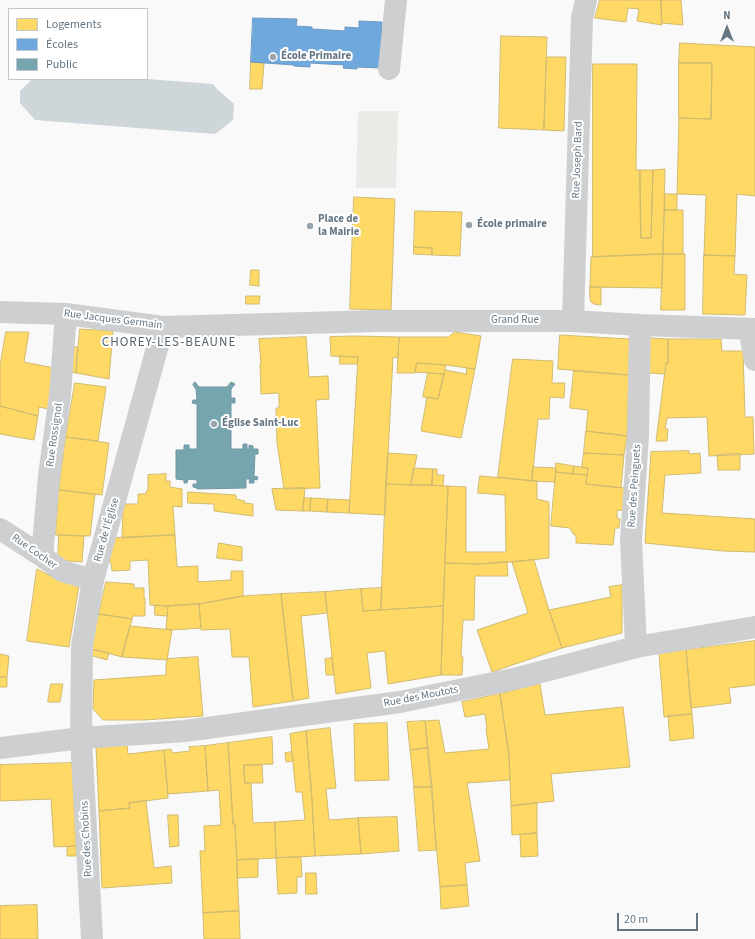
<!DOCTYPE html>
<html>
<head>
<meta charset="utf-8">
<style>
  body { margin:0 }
  #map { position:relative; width:755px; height:939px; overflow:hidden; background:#f9f9f9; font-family:"Source Sans 3",sans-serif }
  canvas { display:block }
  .legend { position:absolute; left:8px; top:8px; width:140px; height:72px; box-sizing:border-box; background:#fff; border:1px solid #c1c8cd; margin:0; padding:5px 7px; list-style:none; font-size:12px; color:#657683 }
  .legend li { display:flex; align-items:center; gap:8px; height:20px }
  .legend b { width:20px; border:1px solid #c1c8cd }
  .north { position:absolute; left:707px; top:8px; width:40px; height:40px; -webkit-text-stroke:3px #fff; paint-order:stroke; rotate:0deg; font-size:11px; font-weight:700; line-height:16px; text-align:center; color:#657683 }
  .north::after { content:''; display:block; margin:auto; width:14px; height:18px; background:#657683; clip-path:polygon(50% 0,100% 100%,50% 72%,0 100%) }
  .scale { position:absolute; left:617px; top:913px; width:81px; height:18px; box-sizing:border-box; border:2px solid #657683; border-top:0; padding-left:5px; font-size:12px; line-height:14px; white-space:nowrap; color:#657683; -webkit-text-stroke:3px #fff; paint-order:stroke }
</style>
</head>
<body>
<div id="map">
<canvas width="755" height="939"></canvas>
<ul class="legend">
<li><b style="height:11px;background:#ffd966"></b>Logements</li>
<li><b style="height:11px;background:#6fa8dc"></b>Écoles</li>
<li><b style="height:11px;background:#76a5af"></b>Public</li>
</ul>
<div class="north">N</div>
<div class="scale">20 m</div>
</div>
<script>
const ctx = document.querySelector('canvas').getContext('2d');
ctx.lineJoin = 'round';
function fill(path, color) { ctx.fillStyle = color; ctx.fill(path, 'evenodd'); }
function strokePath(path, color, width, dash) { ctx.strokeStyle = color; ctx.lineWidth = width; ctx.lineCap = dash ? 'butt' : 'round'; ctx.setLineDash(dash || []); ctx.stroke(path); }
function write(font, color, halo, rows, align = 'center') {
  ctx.font = font + ' "Source Sans 3",sans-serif'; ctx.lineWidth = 4; ctx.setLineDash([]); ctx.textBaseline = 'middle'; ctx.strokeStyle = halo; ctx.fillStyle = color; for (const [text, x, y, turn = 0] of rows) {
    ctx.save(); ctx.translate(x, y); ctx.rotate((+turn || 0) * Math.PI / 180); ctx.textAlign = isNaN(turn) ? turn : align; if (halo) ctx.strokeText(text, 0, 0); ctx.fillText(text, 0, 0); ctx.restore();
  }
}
const green = new Path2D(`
  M358 111H398L396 188H356Z`);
const water = new Path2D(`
  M32 79H147L213 84 217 89 234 104 233 120 215 134 35 120 20 103V91Z`);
const homes = new Path2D(`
  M600 0H661L662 25 637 21 639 9 628 8 626 22 595 18Z
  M661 0H681L683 25 662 23Z
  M501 36 547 37 544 130 499 128Z
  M680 43 755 47V196L737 194 735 256 704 255 706 195 677 194 679 118 711 119 712 63H679Z
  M547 57H566L564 131 544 130Z
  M251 62 264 63 262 89H250Z
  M679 63H712L711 119 679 118Z
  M593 64H637L636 170H640L641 238H651L653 170 665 169 663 254 593 257Z
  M640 170H653L651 238H641Z
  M665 194H677V210H665Z
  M354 197 395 199 391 310 350 309Z
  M665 210H683V254H663Z
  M415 211 462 212 460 256 432 255V248L414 247Z
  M414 247 432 248V255L414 254Z
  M663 254H685V310H661Z
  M663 254 662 288 590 287 591 257Z
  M704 255 735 256 734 274 747 275 745 315 703 314Z
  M251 270H259V286L250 285Z
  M590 287H601V305L594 304 591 302 590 299Z
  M246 296H260L259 304H246Z
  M80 329 113 331 109 379 76 373Z
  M6 332H29L24 362 54 368 48 409 39 407 38 416 0 406V366Z
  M455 332 481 336 475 369 446 365 417 363 415 373H397L399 337H448Z
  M560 335 630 339 629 375 558 369Z
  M355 336 399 337 398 358 393 357 385 515 349 513 358 357 331 356 330 337Z
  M306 337 309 377 328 376 329 399 316 400 320 488 284 489 277 443 276 408H279V393L261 394 260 364H261L259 339Z
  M649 338 668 339V363H666L665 374 648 373Z
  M668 339H721L722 351H743L745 417H753L754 454 709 456 707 417 667 418 665 429H668L667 441H656L666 363H668Z
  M73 347H78L76 373 71 372Z
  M340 356 358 357 357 364H340Z
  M513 359 553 361 552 383H565L564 398 550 397 549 419H538L532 481 498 477Z
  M417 363 446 365 444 374 415 372Z
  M467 368 475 369 461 438 421 431 427 397 438 399 445 370 466 374Z
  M574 371 629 375 627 436 586 431 588 410 570 408Z
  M428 373 444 374 438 399 423 397Z
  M75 383 106 387 98 441 66 437Z
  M0 406 38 416 34 440 0 434Z
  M586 431 627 436 624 455 584 453Z
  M66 437 109 443 102 495 59 490Z
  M689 451V454L700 453 701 473 665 475 662 513 755 519V552L723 551 645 543 651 452Z
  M388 453 417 455 411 485 386 484Z
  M584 453 624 455 621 488 586 484 588 468 582 467Z
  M740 454V470H718L717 455Z
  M556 463 574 466 573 474 556 472Z
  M574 466 588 468 587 475 573 474Z
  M533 467 556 468 555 482 532 481Z
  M414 468 433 469 432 485H411Z
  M433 469H437V475H444L443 486 432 485Z
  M556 472 587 475 586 484 626 488 625 511 617 510V518L620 519 619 528H615L613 545 576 543V535H574L570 528 551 526Z
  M166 474V481H170V487L182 489V507L173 506 175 535 122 538 123 504H138V494H145L148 489V475Z
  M480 476 537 481V499L549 502V558L512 562 479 564 445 563 448 486 466 487V552H506L505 495 478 493Z
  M386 484 448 486 443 606 381 610Z
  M305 488 303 511 276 510 272 489Z
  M59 490 95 494 90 536 56 535Z
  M188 492 236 495V499L245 501 244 503 253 504V516L214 511V504L188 503Z
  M304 498H311L310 511H303Z
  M311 498 328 499 327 512 310 511Z
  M328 499 350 500 349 513 327 512Z
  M59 535 84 536 82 562 58 560Z
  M175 535 177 567 198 566V582L231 580V571H243V596L199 604 168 606 150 605 148 560 130 561V570L112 571 111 562H109L114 538Z
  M219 543 242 547V561L217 558Z
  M534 560 549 610 562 648 492 672 477 630 528 613 512 562Z
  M507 562 508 576H475L474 620H463L461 657H463L462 675H441L445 563 479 564Z
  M37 569 58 580 79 585 69 647 27 641Z
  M106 582 134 584V588H144V598H145V616H133L132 619 99 614Z
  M622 585V633L562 648 549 610 611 597 609 587Z
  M382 588 381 610 363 611 361 589Z
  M361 589 363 611 443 606 441 675 388 684 385 651 367 653 371 688 336 694 325 592Z
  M325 592 327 613 301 616 309 698 293 701 281 594Z
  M281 594 293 701 253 707 249 657H232L230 629 201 630 199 604 243 596Z
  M199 604 201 628 172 630 166 629 168 606Z
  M155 605 168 606 167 616 155 615Z
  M99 614 132 619 122 657 92 649V642Z
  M130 626 172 630 167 660 122 657Z
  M755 641V685L729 688 731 703 691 708 686 650Z
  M92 649 109 653 107 660 93 656Z
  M686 650 692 714 664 717 659 654Z
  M0 654 9 656 7 677H0Z
  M198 657 203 716 144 720H103L93 709 94 680 166 675V667L167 659Z
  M332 658 334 675H326L325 659Z
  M0 677H7V687H0Z
  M51 684H63L60 702H48Z
  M540 684 545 715 623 707 630 767 551 774 554 801 511 806 509 756 500 694Z
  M500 694 509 756 510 780 467 783 480 861 465 863 467 885 440 887 425 721 439 720 445 753 489 749 486 729H487L485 714 465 717 462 702Z
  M692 714 694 738 670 741 668 716Z
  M425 721 428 748 410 750 407 722Z
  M387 723 389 780 355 781 354 724Z
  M330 728 336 788 326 789 329 820 358 818 361 854 315 856 312 799 306 731Z
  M306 731 312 799 315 856 276 858 275 822 305 820 302 792H296L290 734Z
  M272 737 273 764 244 765 245 783H251L253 823 275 822 276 858 237 860 235 824H233L228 743Z
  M228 743 233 824H235L239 911 203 913 200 851H205L204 826 221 825 219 790 208 791 205 746Z
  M127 745 128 754 164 750 168 798 129 803 130 808 99 811 96 748Z
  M205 746 208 791 168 794 164 750 171 749 172 753 190 751 189 747Z
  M428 748 432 787H414L410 750Z
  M292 752 293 761 286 762 285 753Z
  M72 763 76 846 54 847 51 799 0 801V765Z
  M244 765H262L263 783H245Z
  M414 787H432L436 850 419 851Z
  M146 801 154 868 171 866 172 883 102 888 99 811 130 808 129 803Z
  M537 803V833L512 835 511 806Z
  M168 815H178L179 846 170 847Z
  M397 817 399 851 361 854 358 818Z
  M537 833 538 856 521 857 520 835Z
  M76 846V856H67V847Z
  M301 857 302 877H297V893L278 894 276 858Z
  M258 859V877L237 878V860Z
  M306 873H316L317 894H306Z
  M467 885 469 906 441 909 440 887Z
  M37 905 38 939H0V906Z
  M239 911 240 939H204L203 913Z`);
const schools = new Path2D(`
  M253 18 297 19 296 26 312 27V29L345 31V27L359 28V21L382 22 381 68 357 67V69L343 68 344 65 310 63V67L294 66V65L251 62Z`);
const public = new Path2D(`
  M195 382 199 387H227L231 382 235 384 231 389V398H235V403H231V449H243V444H247V449H249V445L253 446V449H258V454H255L254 476 258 477 257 480 254 479V483H249L250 479H246V488L197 489V488L193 487V484H197V480L188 479 187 483H184V480L176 479V450H184V445H189V449H197V404L192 403 193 400H197L196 389 193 385Z`);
const minor = new Path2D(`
  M389 69 396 0
  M0 312 66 314 163 327 377 321H573L640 325 755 329
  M573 321 582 18 586 0
  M749 329 755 360
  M0 529 42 556 62 571 93 580
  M42 556 49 476 60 395 66 314
  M636 647 631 540 638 436 640 325
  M0 748 81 738 185 731 400 702 518 678 636 647 755 627
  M92 939 81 738 82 646 93 580 163 327`);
const markers = [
  [273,57,4,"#99a4ac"],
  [469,225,4,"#99a4ac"],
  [310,226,4,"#99a4ac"],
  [214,424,4,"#99a4ac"]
];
const poiNames = [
  ["École Primaire",281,57],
  ["Place de",318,220],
  ["la Mairie",318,233],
  ["École primaire",477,225],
  ["Église Saint-Luc",222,424]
];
const streetNames = [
  ["Rue Joseph Bard",578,160,-88],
  ["Rue Jacques Germain",113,320,7],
  ["Grand Rue",515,321],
  ["Rue Rossignol",55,435,-82],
  ["Rue des Peinguets",635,486,-86],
  ["Rue de l'Église",107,530,-74],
  ["Rue Cocher",34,552,35],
  ["Rue des Moutots",421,697,-11],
  ["Rue des Chobins",87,839,-93]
];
const quarterNames = [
  ["CHOREY-LES-BEAUNE",169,343]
];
fill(green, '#e8ebe6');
fill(water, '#ced6d9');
fill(homes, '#ffd966');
strokePath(homes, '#d1bb6f', 1);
fill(schools, '#6fa8dc');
strokePath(schools, '#6c99c1', 1);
fill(public, '#76a5af');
strokePath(public, '#7197a2', 1);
strokePath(minor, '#cecfd0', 22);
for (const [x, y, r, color] of markers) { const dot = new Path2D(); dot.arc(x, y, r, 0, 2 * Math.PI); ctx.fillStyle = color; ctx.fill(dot); strokePath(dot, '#fff', 1.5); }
write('bold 11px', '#657683', '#fff', poiNames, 'left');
write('11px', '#657683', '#fff', streetNames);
ctx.letterSpacing = '1px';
write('13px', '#57646e', '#fff', quarterNames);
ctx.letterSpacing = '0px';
</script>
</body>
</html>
